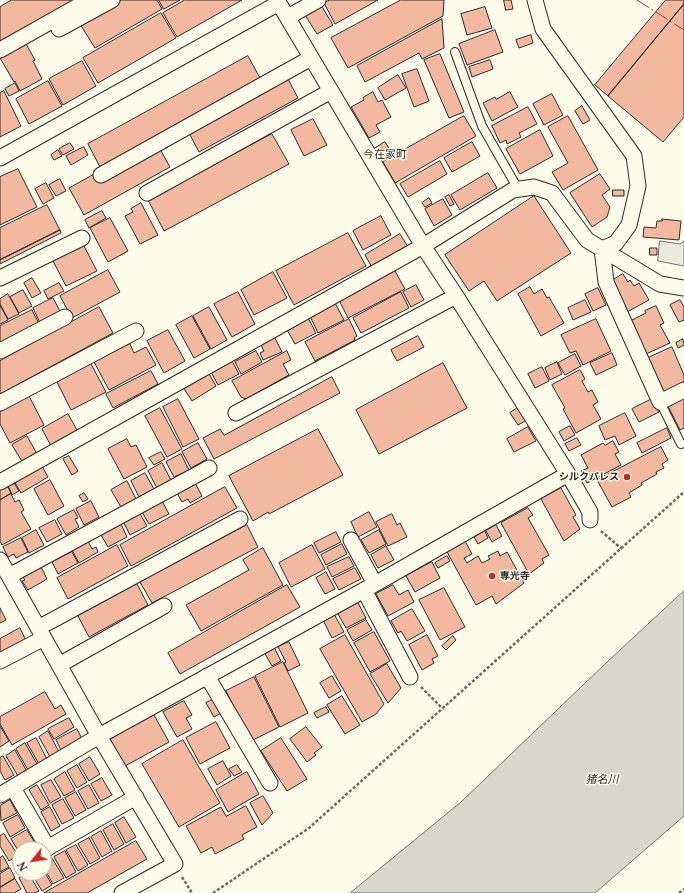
<!DOCTYPE html>
<html>
<head>
<meta charset="utf-8">
<style>
  body { margin:0 }
  #map { position:relative; width:684px; height:893px; overflow:hidden; background:#fdfbea; font-family:"Noto Serif",serif }
  canvas { display:block }
  .north { position:absolute; left:12px; top:841px; width:40px; height:40px; box-sizing:border-box; background:#fdfbea; border:1px solid #a9a89e; border-radius:50%; rotate:240deg; font-size:11px; font-weight:700; line-height:16px; text-align:center; color:#2b2b2b }
  .north::after { content:''; display:block; margin:auto; width:14px; height:18px; background:#c62828; clip-path:polygon(50% 0,100% 100%,50% 72%,0 100%) }
</style>
</head>
<body>
<div id="map">
<canvas width="684" height="893"></canvas>
<div class="north">N</div>
</div>
<script>
const ctx = document.querySelector('canvas').getContext('2d');
ctx.lineJoin = 'round';
function fill(path, color) { ctx.fillStyle = color; ctx.fill(path, 'evenodd'); }
function strokePath(path, color, width, dash) { ctx.strokeStyle = color; ctx.lineWidth = width; ctx.lineCap = dash ? 'butt' : 'round'; ctx.setLineDash(dash || []); ctx.stroke(path); }
function write(font, color, halo, rows, align = 'center') {
  ctx.font = font + ' "Noto Serif","Noto Sans JP",serif'; ctx.lineWidth = 3; ctx.setLineDash([]); ctx.textBaseline = 'middle'; ctx.strokeStyle = halo; ctx.fillStyle = color; for (const [text, x, y, turn = 0] of rows) {
    ctx.save(); ctx.translate(x, y); ctx.rotate((+turn || 0) * Math.PI / 180); ctx.textAlign = isNaN(turn) ? turn : align; if (halo) ctx.strokeText(text, 0, 0); ctx.fillText(text, 0, 0); ctx.restore();
  }
}
const green = new Path2D(`
  M660 241 680 244 684 241V266L658 261Z`);
const water = new Path2D(`
  M684 591V816L595 893H350L461 802 606 663Z`);
const building = new Path2D(`
  M12 0H75L0 44V7Z
  M122 0H157L162 9 95 48 80 24Z
  M159 0H180L164 9Z
  M185 0H242L177 37 163 13Z
  M330 0H378L335 24 324 3Z
  M401 0H444L443 16 348 68 331 38Z
  M504 0H511L513 9 506 10Z
  M666 0H684V4L608 96 595 85Z
  M684 4V117L663 142 608 96Z
  M321 5 333 25 317 34 305 15Z
  M485 7 492 28 467 35 461 14Z
  M161 13 176 38 98 83 83 58Z
  M442 19 444 48 422 59 419 53 365 82 357 66Z
  M495 30 503 52 467 65 459 44Z
  M531 35 533 43 519 48 516 40Z
  M25 42 35 60 33 61 42 79 20 91 15 81 14 82 0 58V56Z
  M440 54 464 112 449 118 424 60Z
  M248 56 260 78 100 167 88 144Z
  M490 60 493 69 472 77 469 67Z
  M82 61 96 86 63 105 49 79Z
  M417 69 429 101 414 107 402 74Z
  M398 75 406 88 385 100 378 88Z
  M288 79 298 98 199 152 189 133Z
  M48 81 62 106 29 124 16 99Z
  M15 83 19 91 9 96 5 89Z
  M4 91 21 126 0 137V93Z
  M373 92 378 102 382 100 391 117 376 125 380 132 369 138 351 107 364 100 363 98Z
  M510 92 518 107 492 121 483 103 495 97 496 99Z
  M552 94 563 115 544 125 533 104Z
  M582 106 590 120 583 124 575 111Z
  M528 107 537 124 519 133 521 137 507 144 506 140 500 143 492 126Z
  M464 116 476 136 395 183 383 162Z
  M568 116 598 170 563 190 552 172 568 163 548 127Z
  M313 119 327 145 304 156 291 130Z
  M540 130 553 156 520 174 506 149Z
  M272 134 289 164 164 231 148 200Z
  M385 142 392 153 381 160 374 149Z
  M472 142 480 156 452 172 444 158Z
  M70 143 74 149 63 155 59 149Z
  M84 147 88 155 71 165 66 156Z
  M160 149 170 167 84 215 69 188 96 173Z
  M58 150 62 156 54 160 51 155Z
  M440 161 447 174 408 197 400 184Z
  M18 169 37 207 0 225V177Z
  M488 173 497 188 460 210 451 195Z
  M600 174 610 189 602 195 610 207 607 217 592 227 570 193Z
  M60 179 66 191 56 196 49 185Z
  M46 183 54 198 43 204 35 189Z
  M613 190H624V196H613Z
  M449 195 454 204 450 206 445 197Z
  M534 196 571 253 497 301 484 281 469 291 445 255Z
  M429 198 432 203 425 207 422 203Z
  M443 199 452 215 434 226 425 209Z
  M141 203 158 235 140 244 125 216 133 212 131 209Z
  M47 205 60 230 0 260V228Z
  M102 211 106 218 89 228 85 220Z
  M381 216 391 235 363 250 353 231Z
  M110 218 128 251 108 262 90 228Z
  M662 219 681 221 679 240 643 237 644 227 656 228 657 221H662Z
  M60 230 61 233 0 264V260Z
  M348 233 366 266 294 305 276 271Z
  M400 234 408 247 373 269 365 255Z
  M84 246 97 271 66 286 53 261Z
  M650 248H657V255H650Z
  M108 270 120 292 72 318 60 296Z
  M395 271 405 289 348 318 339 300Z
  M273 272 287 298 254 315 241 290Z
  M623 274 628 282 630 280 634 286 639 283 649 300 627 312 612 288 616 286 613 280Z
  M32 278 41 293 32 298 24 283Z
  M59 283 64 291 48 299 44 291Z
  M416 285 424 300 411 307 403 292Z
  M530 287 534 294 542 289 547 298 549 297 564 323 541 336 518 294Z
  M598 288 606 305 593 311 585 294Z
  M23 290 32 306 19 313 10 297Z
  M238 292 255 324 232 337 214 304Z
  M401 292 409 308 361 333 353 318Z
  M8 294 19 314 8 319 0 304V299Z
  M53 298 61 313 40 323 33 308Z
  M585 300 591 312 573 320 568 308Z
  M680 300 684 307V320L679 322 670 305Z
  M335 303 344 320 318 333 310 316Z
  M0 305 8 320 0 324Z
  M656 306 664 323 660 325 670 343 646 354 630 321 646 313 645 311Z
  M99 307 113 333 0 394V361Z
  M209 307 227 340 211 349 193 316Z
  M32 310 39 324 0 344V326Z
  M192 316 210 349 194 358 176 325Z
  M307 316 316 333 295 344 286 328Z
  M349 319 357 336 354 338 355 340 315 361 305 342Z
  M596 319 611 351 583 365 576 351 570 353 561 335Z
  M168 330 185 361 164 373 147 341Z
  M418 336 424 347 397 361 391 350Z
  M275 338 282 352 263 360 260 353 264 351 261 345Z
  M683 339 684 345 678 348 676 343Z
  M130 344 134 353 146 347 156 365 109 390 94 362Z
  M672 347 684 375V382L663 392 648 358Z
  M256 351 262 362 241 374 235 362Z
  M287 351 291 360 283 364 289 375 246 399 241 397 232 381Z
  M612 353 617 365 596 375 590 363Z
  M575 354 581 366 565 375 558 363Z
  M232 361 239 374 218 385 211 372Z
  M557 362 562 374 550 380 545 368Z
  M443 363 467 408 379 454 356 410Z
  M91 364 106 392 71 410 57 382Z
  M542 367 549 381 535 388 528 374Z
  M580 370 585 379 582 381 588 392 592 390 598 402 593 405 601 419 576 433 563 409 565 408 552 385Z
  M151 371 158 384 113 408 106 394Z
  M208 372 216 386 192 401 183 387Z
  M332 377 340 393 214 459 203 438 220 429 224 435Z
  M29 396 44 425 10 443 0 424V412Z
  M684 396V428L680 430 667 404Z
  M178 399 199 439 183 447 163 407Z
  M652 399 659 412 639 422 632 409Z
  M519 407 527 420 518 425 510 413Z
  M160 408 182 449 167 457 145 416Z
  M625 413 636 436 619 445 615 436 605 440 599 426Z
  M68 414 77 430 51 446 42 429Z
  M570 426 575 435 564 441 559 432Z
  M528 427 536 441 514 452 507 439Z
  M667 428 671 438 642 453 637 443Z
  M318 429 343 475 269 514 268 512 253 521 229 476Z
  M27 436 37 454 23 463 12 445Z
  M577 438 581 445 569 451 565 444Z
  M127 439 131 447 136 445 147 467 124 479 108 449Z
  M613 441 619 452 615 454 621 465 587 483 581 471 588 468 581 455 603 443 605 445Z
  M198 443 207 459 191 468 182 452Z
  M661 447 668 460 662 464 664 468 656 472 657 474 641 483 642 485 629 493 631 497 612 507 597 480Z
  M161 452 165 459 154 465 149 458Z
  M181 454 189 470 174 477 166 462Z
  M69 456 78 471 72 475 63 459Z
  M162 463 171 480 157 488 148 471Z
  M42 466 48 477 21 493 14 481Z
  M145 473 154 489 139 497 131 481Z
  M50 480 64 506 48 515 34 489Z
  M127 481 136 499 121 507 111 490Z
  M14 483 19 491 12 495 8 486Z
  M195 483 202 496 190 503 188 499 182 502 177 493Z
  M7 485 11 493 0 500V489Z
  M225 487 237 508 131 566 120 545Z
  M561 488 576 515 573 517 580 529 564 541 541 499Z
  M84 493 88 499 83 502 79 496Z
  M11 494 15 502 19 500 24 510 21 512 31 529 2 545 0 541V500Z
  M91 501 99 517 84 525 76 509Z
  M162 501 169 514 149 524 142 512Z
  M528 508 533 515 528 518 549 555 542 559 544 563 529 574 501 523Z
  M74 510 78 518 75 519 79 527 66 535 57 519Z
  M139 512 147 526 130 535 123 521Z
  M369 512 377 527 358 537 351 522Z
  M392 514 397 525 400 523 407 537 388 546 376 522Z
  M55 520 62 534 47 542 39 528Z
  M121 524 127 537 108 547 101 535Z
  M247 525 258 547 152 603 140 582Z
  M496 525 502 536 492 542 486 531Z
  M36 530 44 545 29 553 22 538Z
  M379 530 386 544 369 553 361 540Z
  M485 531 488 538 478 544 474 537Z
  M336 532 341 542 319 553 314 543Z
  M21 538 28 552 16 558 14 554 8 557 3 547Z
  M88 541 92 549 96 547 98 552 79 563 72 550Z
  M465 541 472 554 464 558 467 563 478 556 482 563 490 559 488 556 498 551 500 556 507 552 524 583 496 604 492 596 476 605 446 550Z
  M342 544 347 554 326 565 321 555Z
  M117 545 128 566 68 599 57 578Z
  M312 545 325 569 291 587 279 563Z
  M386 546 394 560 378 568 371 555Z
  M263 548 283 585 201 631 186 605 249 570 243 560Z
  M72 552 78 563 58 574 52 562Z
  M447 556 450 561 438 568 435 563Z
  M349 557 354 566 332 577 327 567Z
  M432 562 440 578 415 592 406 576Z
  M40 565 47 579 28 590 22 581 25 580 22 576Z
  M355 568 361 579 339 590 333 579Z
  M326 572 335 589 325 594 316 578Z
  M137 584 148 605 89 637 78 616Z
  M287 585 300 607 180 674 168 653Z
  M393 585 399 595 408 590 414 602 388 616 376 594Z
  M444 588 465 627 440 640 419 600Z
  M358 603 366 618 346 628 338 614Z
  M0 608 6 620 0 623Z
  M412 609 425 631 407 641 401 631 398 633 391 621Z
  M334 614 344 632 332 638 323 620Z
  M366 620 372 630 353 641 347 630Z
  M20 628 26 641 0 655V639Z
  M374 632 390 661 370 672 354 643Z
  M345 635 384 704 376 714 362 722 320 649Z
  M427 635 438 656 432 659 434 663 422 670 409 645Z
  M453 636 456 640 446 650 442 646Z
  M289 642 300 665 288 671 284 663 286 662 278 647Z
  M274 647 281 661 272 666 264 652Z
  M283 662 308 713 280 727 255 676Z
  M387 664 401 688 388 703 370 674Z
  M332 676 341 691 329 698 320 683Z
  M254 677 279 727 251 741 226 691Z
  M45 692 55 709 61 705 66 714 12 745 0 724V717Z
  M342 696 360 725 345 734 327 705Z
  M214 699 221 713 214 717 206 703Z
  M184 701 192 715 186 718 192 729 177 737 163 712Z
  M326 707 329 712 317 718 314 713Z
  M154 715 169 742 125 766 110 739Z
  M69 718 74 727 54 739 48 729Z
  M216 722 230 748 200 764 186 738Z
  M0 726 9 741 0 747Z
  M306 727 322 747 314 753 316 755 307 762 290 739Z
  M77 729 82 739 61 750 56 740Z
  M48 731 59 752 50 757 39 737Z
  M36 738 47 759 39 764 27 743Z
  M281 738 307 779 287 791 261 751Z
  M183 740 220 803 179 827 142 764Z
  M25 743 37 764 28 770 16 749Z
  M15 750 26 770 18 776 6 756Z
  M3 756 14 775 5 780 0 771V758Z
  M90 757 100 774 89 781 79 764Z
  M223 761 231 776 217 785 208 769Z
  M77 765 87 782 77 788 67 771Z
  M237 765 242 772 234 776 229 769Z
  M65 772 75 790 64 796 54 779Z
  M247 772 259 794 228 812 216 790Z
  M102 778 112 795 101 801 91 784Z
  M51 780 61 797 50 803 41 785Z
  M37 785 49 805 41 810 29 790Z
  M89 785 99 803 88 809 78 791Z
  M76 792 86 810 75 816 65 798Z
  M263 796 273 813 262 825 250 803Z
  M63 799 74 818 62 824 52 805Z
  M10 800 17 813 1 821 0 806Z
  M246 806 257 827 242 835 244 839 215 854 212 847 201 853 186 826 221 807 226 816Z
  M50 807 60 826 51 831 41 812Z
  M18 815 25 828 10 837 3 823Z
  M124 817 136 837 126 843 115 823Z
  M113 824 124 844 114 850 103 830Z
  M27 830 35 843 25 849H20L19 852 11 839Z
  M101 831 112 851 102 857 91 837Z
  M4 834 18 855 9 861 0 846V836Z
  M89 838 100 858 90 864 78 844Z
  M136 841 147 859 87 893H44Z
  M76 845 88 865 78 871 66 850Z
  M65 851 76 872 66 878 54 857Z
  M3 856 9 867 0 872V858Z
  M52 858 64 878 53 884 44 868V863Z
  M10 868 15 878 0 887V874Z
  M44 871 52 885 42 891 31 873H44Z
  M28 873 39 891 35 893H27L19 878Z
  M15 879 21 889 14 893H0V888Z`);
const path = new Path2D(`
  M601 531 622 549
  M421 687 442 708
  M182 877 192 893
  M213 893 309 828 684 492
  M679 893 684 889`);
const lane = new Path2D(`
  M455 52 482 126 518 189
  M660 402 681 444`);
const street = new Path2D(`
  M277 0 423 246 456 296 568 474 590 512V520
  M535 0 543 29 634 156 638 186 629 225 616 243 602 249 606 282 660 402 684 390
  M288 17 318 0
  M59 29 112 0
  M0 50 89 0
  M0 158 279 3
  M101 175 311 58
  M147 193 331 91
  M0 278 82 238
  M0 351 65 317
  M0 403 136 331
  M236 413 456 296
  M0 482 423 246 513 190 534 187 552 193 587 240 660 284 684 288
  M351 540 375 584
  M0 560 99 736 175 864 122 893
  M9 576 209 468
  M364 590 410 677
  M38 628 240 519
  M0 661 44 638
  M59 665 164 606
  M207 676 270 783
  M13 788 48 848
  M0 795 99 736 375 584 568 474
  M44 850 136 797`);
const power = new Path2D(`
  M637 0 684 30`);
const markers = [
  [627,477,4,"#c62828"],
  [492,576,4,"#c62828"]
];
const poiNames = [
  ["シルクパレス",619,477],
  ["専光寺",500,576,"left"]
];
const neighbourhoodNames = [
  ["今在家町",385,155]
];
const waterNames = [
  ["猪名川",602,780]
];
fill(green, '#ecebdb');
strokePath(green, '#74746e', 1);
fill(water, '#d8d7c9');
strokePath(water, '#74746e', 1);
fill(building, '#f2b8a0');
strokePath(building, '#2b2b2b', 1);
strokePath(lane, '#2b2b2b', 10);
strokePath(street, '#2b2b2b', 17);
strokePath(path, '#6a6964', 2.5, [3, 2]);
strokePath(lane, '#fdfbea', 8);
strokePath(street, '#fdfbea', 15);
strokePath(power, '#c62828', 1, [14, 3, 2, 3]);
for (const [x, y, r, color] of markers) { const dot = new Path2D(); dot.arc(x, y, r, 0, 2 * Math.PI); ctx.fillStyle = color; ctx.fill(dot); strokePath(dot, '#fdfbea', 1.5); }
write('bold 10px', '#2b2b2b', '#fdfbea', poiNames, 'right');
write('11px', '#2b2b2b', '#fdfbea', neighbourhoodNames);
write('italic 11px', '#2b2b2b', '#fdfbea', waterNames);
</script>
</body>
</html>
